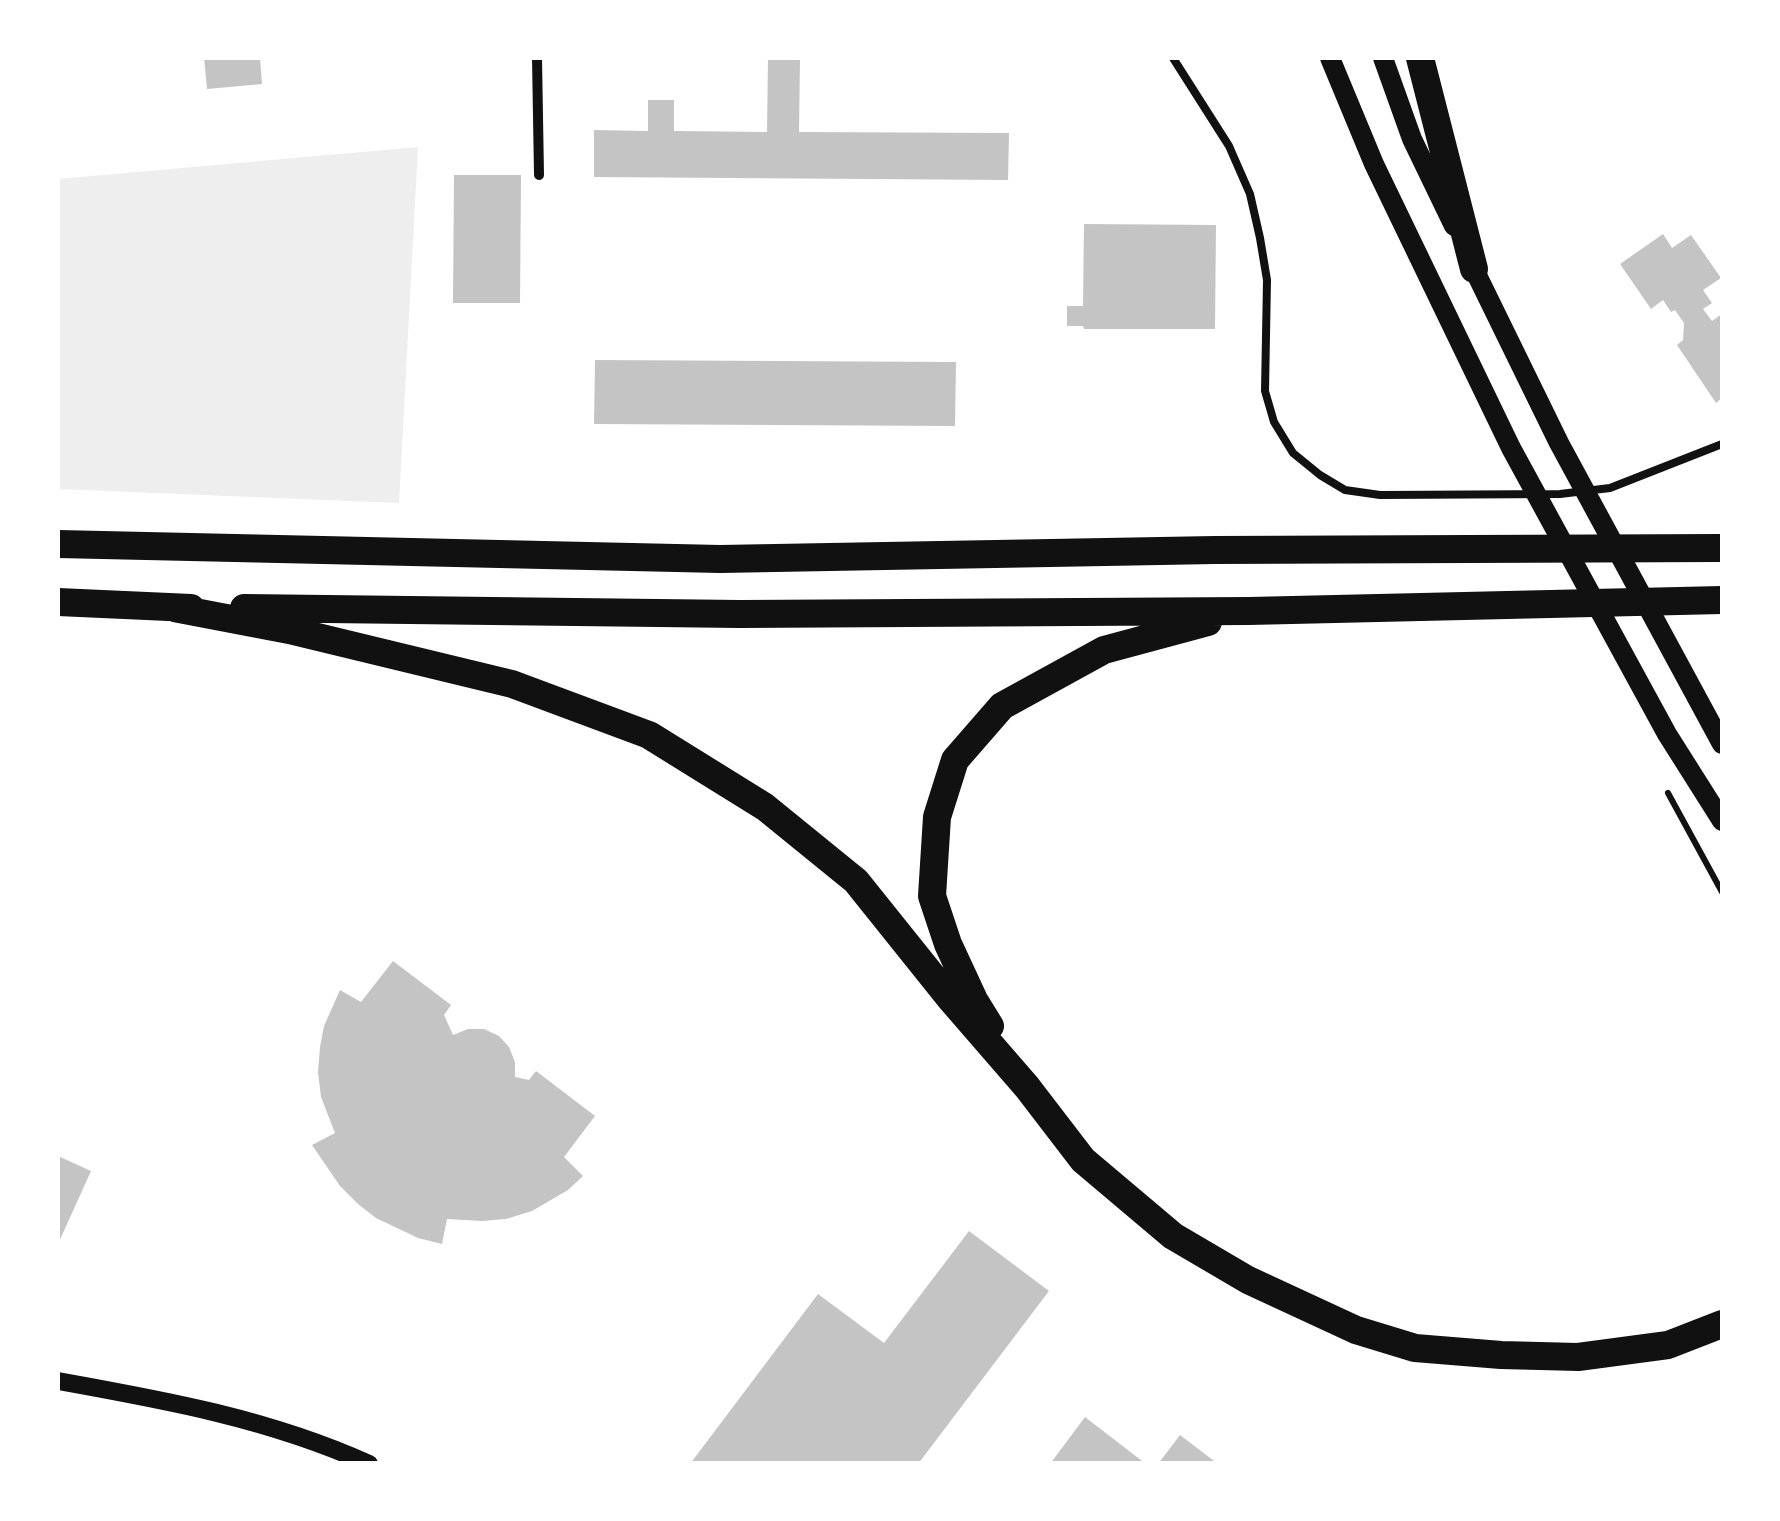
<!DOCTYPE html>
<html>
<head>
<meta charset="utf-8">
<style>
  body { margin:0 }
  #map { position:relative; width:1780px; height:1521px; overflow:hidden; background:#fff; font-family:Helvetica,sans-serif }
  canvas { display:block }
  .frame { position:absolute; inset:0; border:60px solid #fff; pointer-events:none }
</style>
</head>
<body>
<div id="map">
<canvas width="1780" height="1521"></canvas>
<div class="frame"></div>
</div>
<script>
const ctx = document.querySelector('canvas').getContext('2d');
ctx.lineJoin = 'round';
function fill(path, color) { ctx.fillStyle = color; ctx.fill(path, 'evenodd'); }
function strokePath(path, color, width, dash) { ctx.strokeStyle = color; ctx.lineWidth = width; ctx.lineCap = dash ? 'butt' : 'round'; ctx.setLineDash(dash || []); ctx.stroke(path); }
const green = new Path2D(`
  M418 147 399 503 58 489V179Z`);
const building = new Path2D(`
  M204 58H260L262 84 207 89Z
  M768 58H800L799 132 1009 133 1008 180 594 177V130L648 131V100H674V131L767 132Z
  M454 175H521L520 303H453Z
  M1084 224 1216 225 1215 329H1084L1083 326H1067V306H1083Z
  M1663 234 1672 248 1691 235 1721 278 1703 290 1712 303 1703 309 1712 321 1722 314V398L1716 403 1677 345 1683 340 1684 323 1675 310 1671 312 1663 300 1651 309 1620 264Z
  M595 360 956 362 955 426 594 424Z
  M393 961 451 1005 444 1015 453 1035 468 1029H484L499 1036 509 1047 515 1062V1077L529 1080 536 1071 595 1116 564 1157 583 1176 568 1190 532 1211 506 1219 482 1221 447 1219 442 1244 418 1238 376 1218 358 1204 340 1186 312 1145 335 1133 321 1097 318 1072 320 1047 324 1026 340 990 361 1002Z
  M58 1156 91 1171 58 1244Z
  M969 1231 1049 1291 918 1464H690L818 1294 884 1343Z
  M1085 1417 1146 1464H1050Z
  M1180 1435 1218 1464H1158Z`);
const path = new Path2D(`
  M1668 793 1722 892`);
const service = new Path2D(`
  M1173 58 1229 146 1250 194 1260 238 1267 280 1265 391 1274 422 1293 453 1320 475 1345 490 1380 495 1560 494 1610 488 1722 444`);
const minor = new Path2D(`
  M537 58 539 175`);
const tertiary = new Path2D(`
  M58 1381C164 1400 270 1419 369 1464`);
const secondary = new Path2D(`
  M1330 58 1374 164 1511 448 1667 734 1722 821
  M1383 58 1412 139 1454 226
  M1468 257 1559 443 1722 744`);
const trunk = new Path2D(`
  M1420 58 1474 269
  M58 544 720 559 1215 550 1722 548
  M58 602 191 608
  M174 608 289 630 512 684 649 735 765 807 856 881 949 997 1027 1087 1083 1160 1173 1236 1248 1280 1356 1330 1415 1348 1501 1355 1578 1357 1668 1345 1722 1324
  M244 608 740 614 1249 611 1722 600
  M990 1026 974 1000 948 944 932 896 937 817 955 760 1002 706 1104 650 1208 622`);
fill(green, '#eee');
fill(building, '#c4c4c4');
strokePath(path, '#111', 6);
strokePath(service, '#111', 8);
strokePath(minor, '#111', 10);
strokePath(tertiary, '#111', 18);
strokePath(secondary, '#111', 20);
strokePath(trunk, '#111', 28);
</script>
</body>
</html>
